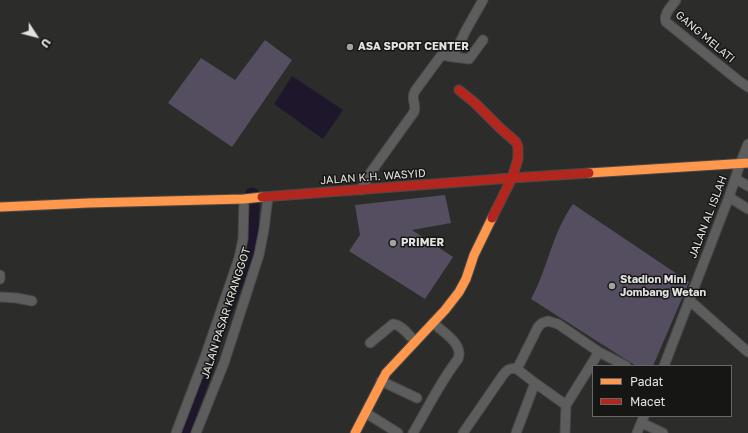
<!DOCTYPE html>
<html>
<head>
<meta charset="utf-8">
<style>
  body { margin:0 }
  #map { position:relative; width:748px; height:433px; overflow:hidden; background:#2c2d2a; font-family:"Golos Text",sans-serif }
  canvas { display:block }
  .legend { position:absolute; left:592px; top:365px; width:140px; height:52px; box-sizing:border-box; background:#161614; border:1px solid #686866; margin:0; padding:5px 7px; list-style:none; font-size:12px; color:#e2e3e0 }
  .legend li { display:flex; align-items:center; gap:8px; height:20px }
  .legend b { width:20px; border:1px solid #686866 }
  .north { position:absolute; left:16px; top:16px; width:40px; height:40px; -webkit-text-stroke:3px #161614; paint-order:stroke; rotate:126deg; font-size:11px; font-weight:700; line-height:16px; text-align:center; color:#e2e3e0 }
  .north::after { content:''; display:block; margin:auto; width:14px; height:18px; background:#e2e3e0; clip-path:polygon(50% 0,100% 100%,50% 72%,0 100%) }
</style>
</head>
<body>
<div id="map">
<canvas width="748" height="433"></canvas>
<ul class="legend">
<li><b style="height:5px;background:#ff974d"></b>Padat</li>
<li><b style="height:5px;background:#b3261e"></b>Macet</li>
</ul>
<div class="north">U</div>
</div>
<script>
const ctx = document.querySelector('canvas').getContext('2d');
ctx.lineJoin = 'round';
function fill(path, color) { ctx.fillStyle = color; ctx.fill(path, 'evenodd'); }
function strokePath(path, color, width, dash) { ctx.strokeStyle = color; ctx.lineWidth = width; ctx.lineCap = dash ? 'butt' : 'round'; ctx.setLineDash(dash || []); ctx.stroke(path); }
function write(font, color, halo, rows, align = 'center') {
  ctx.font = font + ' "Golos Text",sans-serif'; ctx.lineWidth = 3; ctx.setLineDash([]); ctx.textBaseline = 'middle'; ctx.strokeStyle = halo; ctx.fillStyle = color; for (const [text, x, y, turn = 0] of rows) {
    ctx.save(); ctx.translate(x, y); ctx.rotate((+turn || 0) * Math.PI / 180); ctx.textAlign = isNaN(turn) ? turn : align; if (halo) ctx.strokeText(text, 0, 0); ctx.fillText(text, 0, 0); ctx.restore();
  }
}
const green = new Path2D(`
  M265 40 292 60 232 147 168 103 201 58 235 80Z
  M445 195 451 223 412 230 453 257 425 299 349 251 360 235 355 205Z
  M573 204 689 282 653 366H636L531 299C548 268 552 233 573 204Z`);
const water = new Path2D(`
  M292 76 343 110 323 139 274 104Z`);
const river = new Path2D(`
  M182 433 206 369 214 340 251 241 252 195`);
const street = new Path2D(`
  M676 0C671 7 663 14 666 22L739 81 748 87
  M453 57 469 59 483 40
  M736 179 748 186
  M361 190 371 172 414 112C417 104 410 99 415 91L440 57 442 55 453 57 466 30 483 0
  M729 197 748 209
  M0 275V279
  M1 297 17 298 32 301
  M689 300 748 352
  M370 343 393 324C402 325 409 335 415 342
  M664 366 729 197 740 164 748 144
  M381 381 417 398
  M566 405 535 383 517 369 538 327 542 323 548 321 558 324 599 352 626 366
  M366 413 398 433
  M642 423 663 433
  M176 433 205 357 239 258 243 239 244 199
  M196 433 224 363 259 255 264 229 268 197
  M413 433C428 408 440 382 458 359 464 344 443 332 433 323
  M463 433 503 375C507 370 510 367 517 369
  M516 433 535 383
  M565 433 566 405 599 352
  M637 433 644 416`);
const slow = new Path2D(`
  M589 173 748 163
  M0 207 88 203 244 199 262 197
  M355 433 386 373 445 310 459 292 466 279 474 255 492 218`);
const jam = new Path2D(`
  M459 90 475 103 500 128 516 142 518 147V159L512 178 492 218
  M262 197 512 178 589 173`);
const markers = [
  [350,47,4,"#a2a3a0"],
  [393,243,4,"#a2a3a0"],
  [612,286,4,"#a2a3a0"]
];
const streetNames = [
  ["GANG MELATI",705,37,40],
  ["JALAN K.H. WASYID",373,177,-4],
  ["JALAN AL ISLAH",708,217,-69],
  ["JALAN PASAR KRANGGOT",226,313,-72]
];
const poiNames = [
  ["ASA SPORT CENTER",358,47],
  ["PRIMER",401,243],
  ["Stadion Mini",620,280],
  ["Jombang Wetan",620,293]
];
fill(green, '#544e60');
fill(water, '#1e172b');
strokePath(river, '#1e172b', 15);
strokePath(street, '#494948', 11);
strokePath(slow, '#494948', 11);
strokePath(jam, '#494948', 11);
strokePath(street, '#5d5d5d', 9);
strokePath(slow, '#ff974d', 9);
strokePath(jam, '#b3261e', 9);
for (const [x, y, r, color] of markers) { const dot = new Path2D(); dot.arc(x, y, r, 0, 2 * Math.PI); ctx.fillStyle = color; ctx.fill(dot); strokePath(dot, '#161614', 1.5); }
write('11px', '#e2e3e0', '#161614', streetNames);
write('bold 11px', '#e2e3e0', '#161614', poiNames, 'left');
</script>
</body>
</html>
